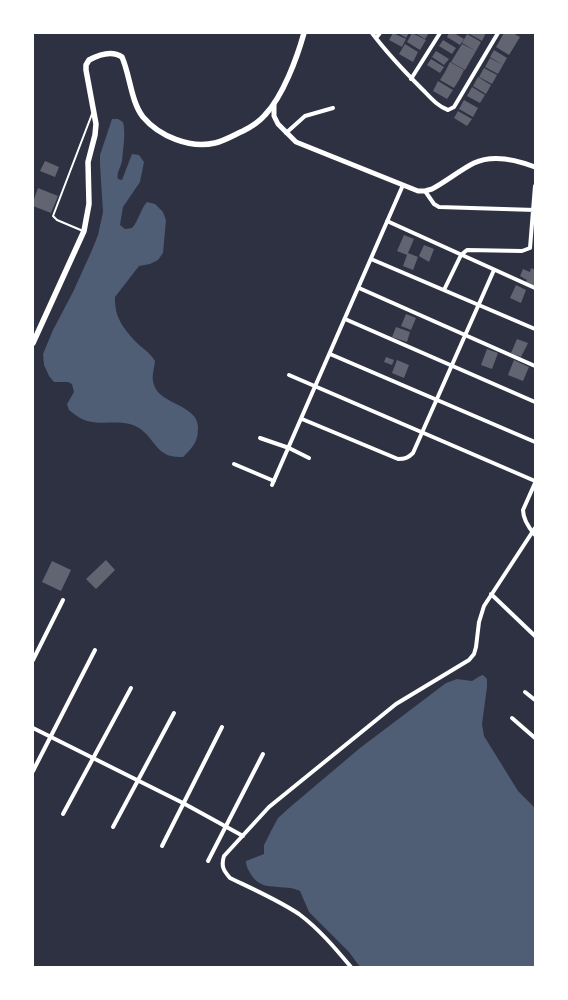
<!DOCTYPE html>
<html>
<head>
<meta charset="utf-8">
<style>
  body { margin:0 }
  #map { position:relative; width:568px; height:1000px; overflow:hidden; background:#2d3142; font-family:Cabin,sans-serif }
  canvas { display:block }
  .frame { position:absolute; inset:0; border:34px solid #fff; pointer-events:none }
</style>
</head>
<body>
<div id="map">
<canvas width="568" height="1000"></canvas>
<div class="frame"></div>
</div>
<script>
const ctx = document.querySelector('canvas').getContext('2d');
ctx.lineJoin = 'round';
function fill(path, color) { ctx.fillStyle = color; ctx.fill(path, 'evenodd'); }
function strokePath(path, color, width, dash) { ctx.strokeStyle = color; ctx.lineWidth = width; ctx.lineCap = dash ? 'butt' : 'round'; ctx.setLineDash(dash || []); ctx.stroke(path); }
const water = new Path2D(`
  M112 119H118L123 122C126 134 123 148 122 161 121 167 116 173 118 179L122 180 132 154 139 155 144 162 140 182 123 207 120 225 125 229 132 228C139 220 140 210 147 202L155 204 163 212 166 220 163 253 158 260 150 264 139 266 115 297C115 301 115 306 116 310 118 322 129 335 138 344 145 350 150 353 155 361 154 370 151 377 154 385 159 404 199 405 198 428 198 442 193 447 183 457 153 459 156 434 133 425 119 420 102 425 87 421 80 419 74 414 69 410L67 404 74 392 72 384 68 382H54L49 376 44 365 43 354 53 330 73 292 92 250 98 235 103 212 100 165V155Z
  M483 675 487 679V687L482 724 484 736 518 791 535 808V967H360L349 952 309 912 300 891C284 883 264 893 252 876 249 871 246 867 246 861L264 854V845L271 831 278 818 289 808 360 748 446 683 457 679 472 681 480 676Z`);
const building = new Path2D(`
  M393 33 406 39 402 47 389 40Z
  M398 33H409L406 38Z
  M412 33 426 40 420 50 407 42Z
  M415 33H429L425 39Z
  M449 33H454L464 39 460 45 447 37Z
  M468 33H486L482 41Z
  M504 33H513L520 37 509 55 496 47Z
  M467 34 481 42 476 51 462 43Z
  M443 40 456 48 452 54 439 46Z
  M405 44 418 52 413 62 399 54Z
  M462 44 476 51 465 70 451 62Z
  M494 50 507 58 503 65 490 57Z
  M436 51 449 59 444 65 432 57Z
  M490 58 503 65 498 74 485 67Z
  M431 59 444 67 440 73 427 65Z
  M450 62 464 70 459 80 445 72Z
  M484 68 497 75 492 84 479 77Z
  M445 72 459 80 454 88 440 80Z
  M478 77 491 85 486 94 473 86Z
  M438 81 453 90 447 99 433 91Z
  M472 87 485 95 480 103 467 96Z
  M464 100 478 108 473 117 459 109Z
  M458 111 472 119 467 126 454 118Z
  M45 161 59 167 55 177 40 171Z
  M38 188 58 196 51 213 33 206V202Z
  M404 235 414 239 408 253 418 257 413 270 403 266 407 255 397 251Z
  M424 245 434 249 429 262 419 256Z
  M531 268 535 270V286L526 282 527 280 520 276 523 269 530 272Z
  M516 285 526 290 521 303 510 298Z
  M406 314 416 318 411 330 401 326Z
  M396 327 410 332 407 342 392 337Z
  M517 339 528 343 521 357 511 353Z
  M487 349 498 353 492 369 481 365Z
  M386 357 394 360 392 365 384 362Z
  M397 360 409 365 404 378 392 373Z
  M514 360 529 367 523 381 508 375Z
  M106 560 115 570 96 589 86 579Z
  M52 561 71 570 61 591 42 582Z`);
const service = new Path2D(`
  M83 231 57 220 53 216 92 114`);
const minor = new Path2D(`
  M372 33C387 53 404 71 422 89 430 97 437 106 448 110L454 107 498 33
  M376 38 380 33
  M411 79 440 33
  M286 133 305 116 333 108
  M425 191 434 204 439 207 535 210
  M387 221 535 288
  M371 259 535 329
  M359 288 535 366
  M444 290 461 255 467 250 522 251 530 248 535 186
  M345 319 535 402
  M330 354 535 442
  M289 375 535 481
  M302 419 398 459C405 459 408 458 413 453L494 270
  M260 438 289 448 309 458
  M234 464 274 481
  M535 483 523 510C523 519 529 528 535 535
  M272 485 403 185
  M491 594 535 636
  M33 660 63 600
  M525 692 535 700
  M512 718 535 738
  M33 728 183 803 243 836
  M33 771 95 650
  M63 814 131 688
  M113 827 174 713
  M162 846 222 727
  M208 861 263 754
  M351 967C335 948 319 929 299 914 278 900 253 889 230 878 223 870 221 866 224 856L269 807 396 704 469 660 474 654 476 647 479 622 484 606 535 528`);
const tertiary = new Path2D(`
  M274 104V116L278 124 296 142 418 191H425L432 189C447 181 460 170 474 163 493 154 517 160 535 167`);
const secondary = new Path2D(`
  M33 343 84 231 89 204 88 162 95 135 96 124 86 70V65L89 60C100 54 112 50 122 57 130 75 131 102 143 117 159 136 190 149 215 143 224 141 234 135 243 131 251 127 259 122 265 115 283 96 297 58 304 33`);
fill(water, '#4f5d75');
fill(building, '#626471');
strokePath(service, '#fff', 2);
strokePath(minor, '#fff', 4);
strokePath(tertiary, '#fff', 5);
strokePath(secondary, '#fff', 5.5);
</script>
</body>
</html>
